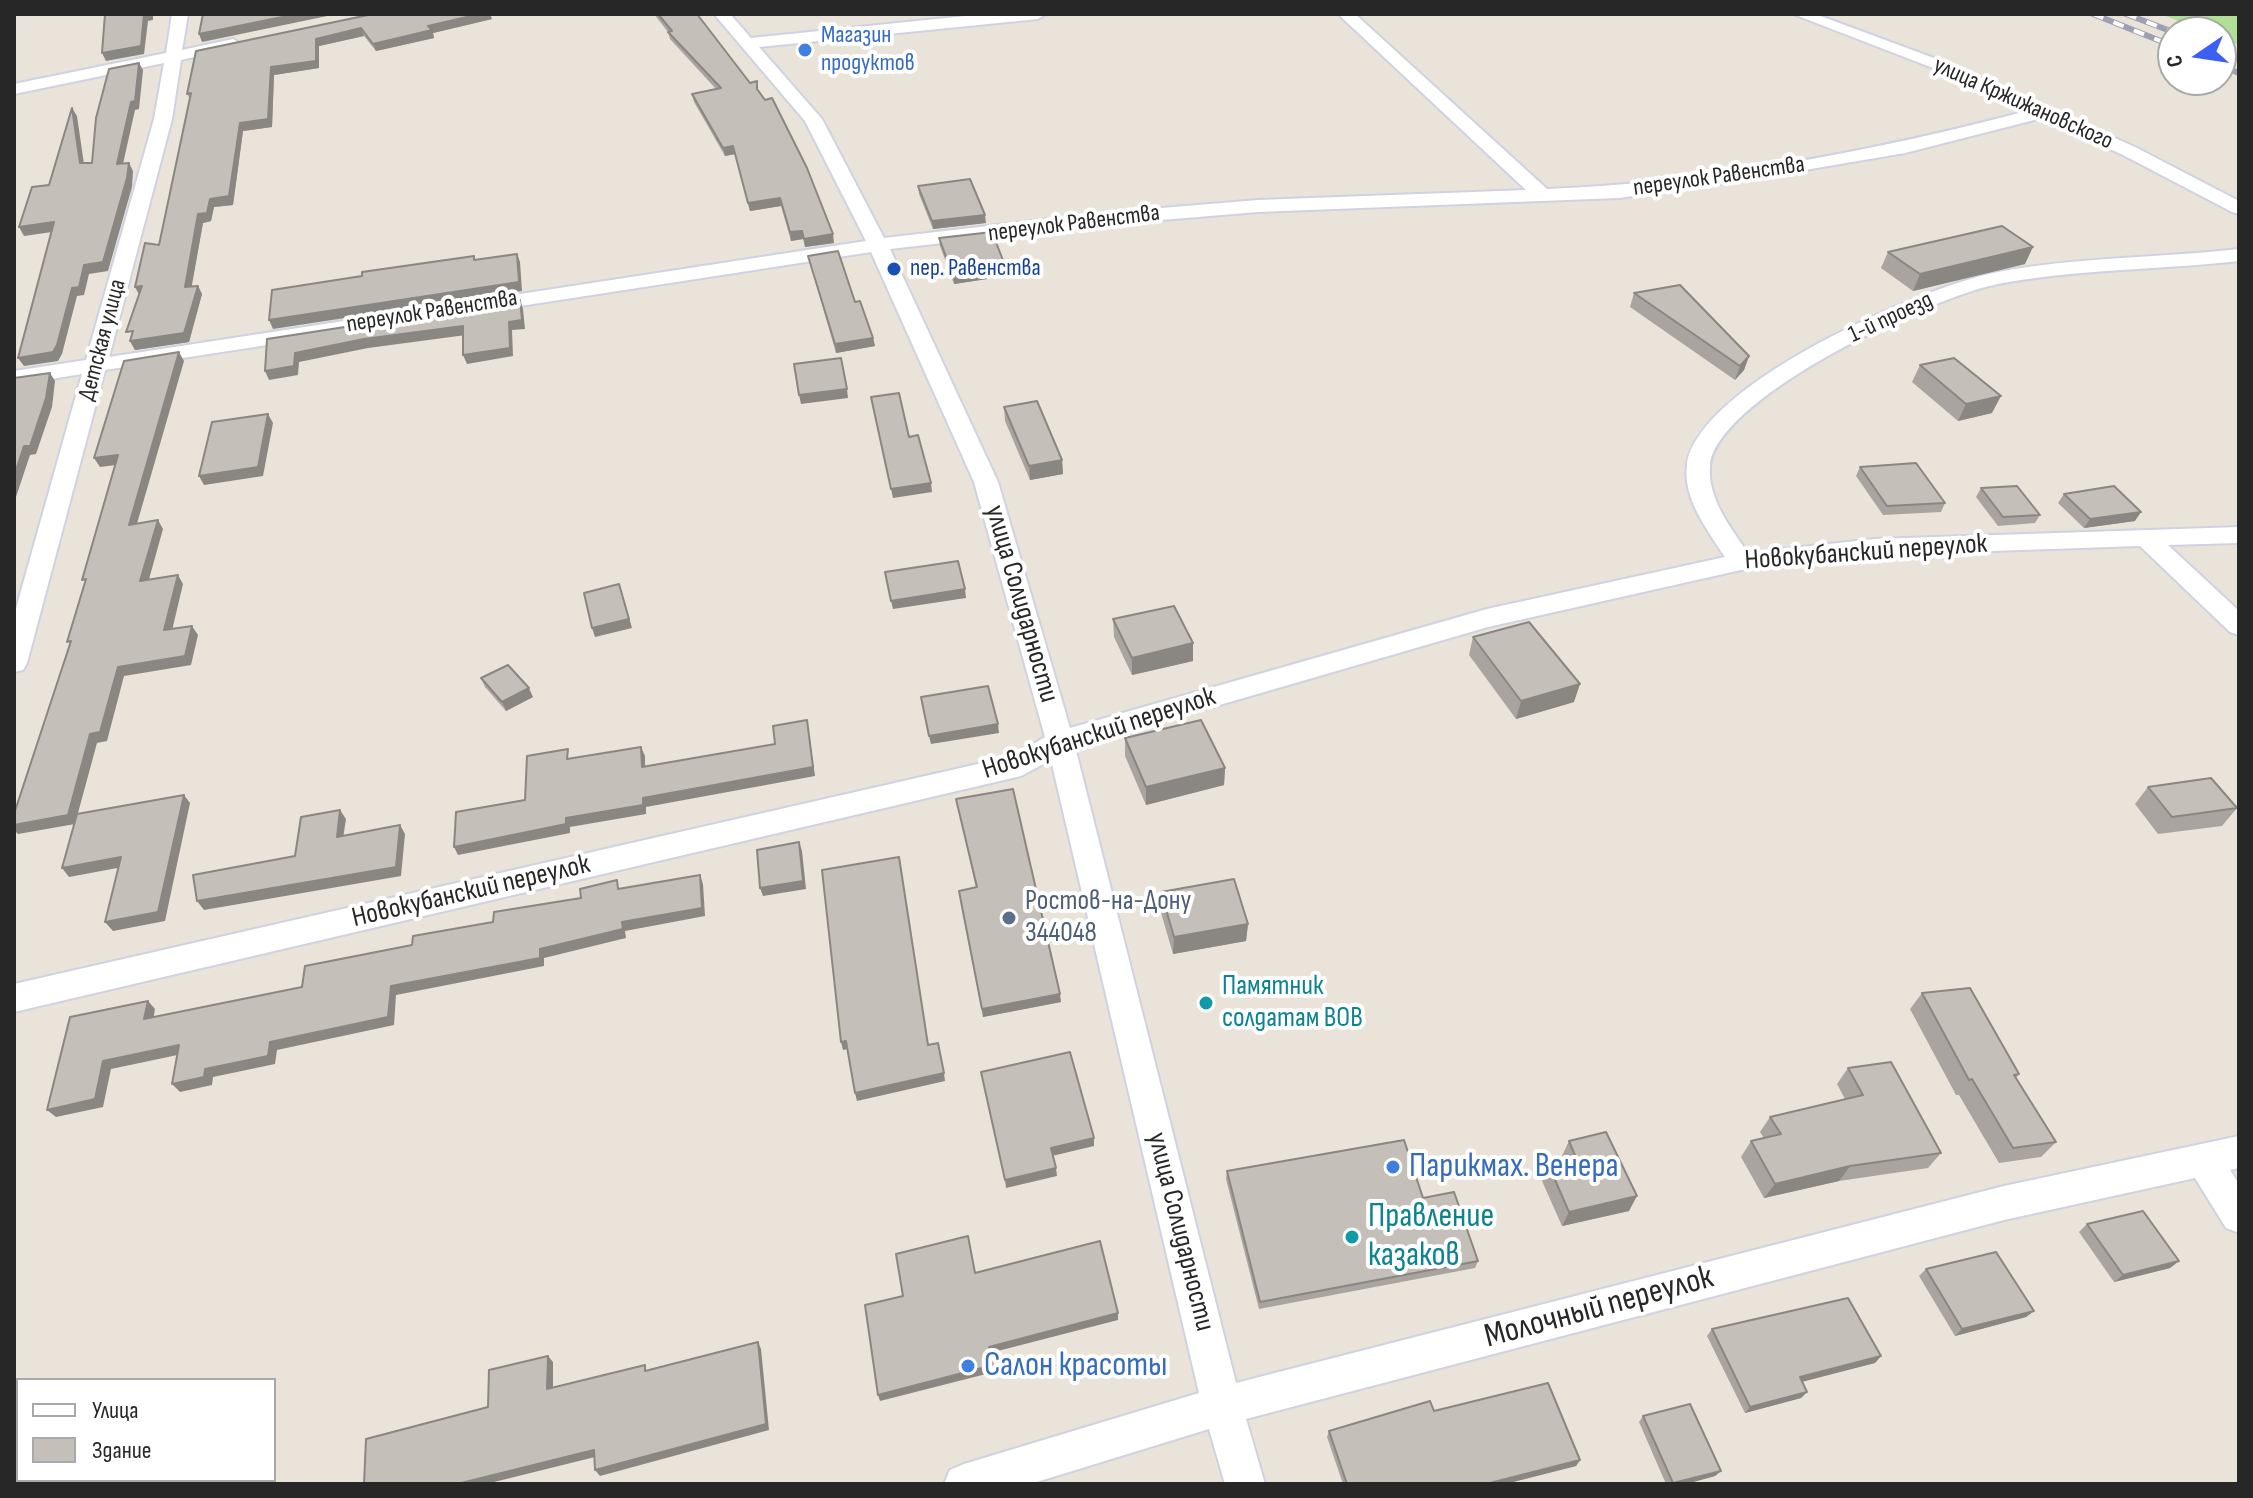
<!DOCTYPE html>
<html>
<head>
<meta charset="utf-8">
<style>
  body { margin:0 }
  #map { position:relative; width:2253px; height:1498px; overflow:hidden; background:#eae3d9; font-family:"Sofia Sans Condensed",sans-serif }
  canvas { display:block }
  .frame { position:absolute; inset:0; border:16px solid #272727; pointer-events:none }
  .legend { position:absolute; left:16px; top:1378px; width:260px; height:104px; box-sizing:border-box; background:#fff; border:2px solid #a9a9a9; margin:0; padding:10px 14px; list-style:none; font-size:24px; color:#272727 }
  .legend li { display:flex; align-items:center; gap:16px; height:40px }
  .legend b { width:40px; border:2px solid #a9a9a9 }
  .north { position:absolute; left:2157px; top:16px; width:80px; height:80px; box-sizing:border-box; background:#fff; border:2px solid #a9a9a9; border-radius:50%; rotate:257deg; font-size:22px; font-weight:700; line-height:32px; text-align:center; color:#272727 }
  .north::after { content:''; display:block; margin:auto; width:28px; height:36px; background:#3c5ff4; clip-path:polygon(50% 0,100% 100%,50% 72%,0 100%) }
</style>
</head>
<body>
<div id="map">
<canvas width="2253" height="1498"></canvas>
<div class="frame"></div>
<ul class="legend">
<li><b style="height:10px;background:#fff"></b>Улица</li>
<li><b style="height:22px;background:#c5bfb9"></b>Здание</li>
</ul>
<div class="north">С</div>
</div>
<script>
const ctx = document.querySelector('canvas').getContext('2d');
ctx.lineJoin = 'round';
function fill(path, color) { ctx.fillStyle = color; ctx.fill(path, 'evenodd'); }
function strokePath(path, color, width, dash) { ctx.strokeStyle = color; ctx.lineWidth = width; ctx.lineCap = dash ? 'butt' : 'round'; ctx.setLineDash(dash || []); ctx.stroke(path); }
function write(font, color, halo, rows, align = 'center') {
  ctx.font = font + ' "Sofia Sans Condensed",sans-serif'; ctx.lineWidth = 8; ctx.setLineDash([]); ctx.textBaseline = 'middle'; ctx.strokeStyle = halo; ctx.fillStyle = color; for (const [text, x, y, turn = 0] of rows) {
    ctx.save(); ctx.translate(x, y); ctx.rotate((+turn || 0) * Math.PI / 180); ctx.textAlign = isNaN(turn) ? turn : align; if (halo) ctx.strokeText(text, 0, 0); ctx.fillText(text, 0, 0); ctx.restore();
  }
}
const green = new Path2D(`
  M2161 14 2239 15V45L2221 38V32H2206Z`);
const street = new Path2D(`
  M172 14H188L182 50 233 39 241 44 239 47 181 60 172 119 109 357 866 241 805 121 714 14H730L751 38 985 14H1046L1038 19 759 47 822 119 884 238 1101 213 1258 200 1526 190 1338 14H1355L1547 189C1709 183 1870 152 2027 111L1938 70 1793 14H1815L1950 64 2135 147 2239 201V214L2232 212 2123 155 2042 118 1905 153 1752 179 1619 198 1258 212 1101 225 890 249 998 482 1070 728 1487 609 1725 557C1708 531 1682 498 1687 464 1700 383 1924 286 1998 272 2077 257 2159 258 2239 249V261C2159 270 2077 269 1998 284 1935 296 1717 396 1710 466 1707 498 1731 528 1748 553L1874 539 2239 527V543L2168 545 2239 611V635L2230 632 2140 546 1874 555 1741 570 1488 627 1075 747 1236 1383 2004 1186 2239 1136V1168L2230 1170 2239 1184V1233L2226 1228 2195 1178 2004 1220 1246 1419 1265 1484H1225L1209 1429 1030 1484H944L950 1470 964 1464 1199 1393 1051 760 1021 776 14 1012V984L1013 756 1045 737 974 482 871 252 105 370 27 663 23 670 14 672V616L82 374 14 385V371L86 360 154 119 164 63 14 94V84L166 53Z`);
const rail = new Path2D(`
  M2093 14 2173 46
  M2126 14 2173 32
  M2221 51 2239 59
  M2221 66 2239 73`);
const wall = new Path2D(`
  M373 14 492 19 433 33 434 38 376 51 364 36 319 46V68L274 75 272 127 243 131 233 205 214 207 211 221 203 223 191 287 198 286 202 294 189 342 135 350 130 341 139 295 135 287 159 245 190 99 187 94Z
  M654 14H697L750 83 759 91 834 243 805 247 803 239 791 241 781 206 750 211 735 154 725 156 694 102 692 94 716 89 670 39 668 32Z
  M918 186 986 223 933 229 919 194Z
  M939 238 1007 276 954 284 940 246Z
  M1888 252 2025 264 1913 291 1881 268Z
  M808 256 855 302 873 338 875 346 836 353Z
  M1634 293 1749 356 1744 370 1735 380 1630 307Z
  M1920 365 1992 413 1958 421 1912 382Z
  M1004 407 1062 460 1063 474 1030 480 1005 421Z
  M1860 467 1945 503 1941 512 1883 515 1856 476Z
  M1981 488 2040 515 2035 523 1998 526 1976 497Z
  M2064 494 2135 521 2084 528 2058 503Z
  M1113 619 1193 661 1132 675 1114 637Z
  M1473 637 1574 702 1516 719 1469 655Z
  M481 678 533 697 506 711 485 687Z
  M1125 738 1225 768 1224 785 1146 805 1125 756Z
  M2148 787 2237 808 2222 826 2158 834 2135 804Z
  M956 799 1061 1002 983 1017 960 899 976 888Z
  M1161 892 1248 924 1246 941 1173 954 1160 909Z
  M1922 993 2019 1074 2016 1078 2056 1142 2041 1157 1999 1163 1959 1095H1956L1910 1009Z
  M1848 1068 1941 1153 1928 1168 1839 1181 1764 1198 1741 1157 1751 1141 1764 1138 1760 1132 1770 1117 1845 1099 1837 1084Z
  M1569 1141 1629 1211 1562 1226 1542 1181 1549 1166 1565 1162 1562 1156Z
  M1227 1171 1423 1198 1478 1261 1475 1268 1259 1309 1226 1179Z
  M2087 1224 2179 1261 2170 1268 2114 1282 2079 1232Z
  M1926 1269 2034 1311 2026 1317 1955 1336 1919 1276Z
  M1712 1329 1881 1356 1875 1363 1802 1381 1807 1392 1801 1398 1745 1413 1707 1336Z
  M1434 1411 1580 1460 1576 1466 1505 1484H1343L1327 1437 1329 1431Z
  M1643 1416 1721 1471 1715 1476 1686 1484H1666L1639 1422Z`);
const shadedWall = new Path2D(`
  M144 14H153V20L148 21 144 54 106 61 102 53Z
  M297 14H337L202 42 199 34Z
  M480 14H490L492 19 433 33 434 38 376 51 373 44 428 26Z
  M361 28 364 36 319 46V68L274 75 272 127 243 131 233 205 214 207 211 221 203 223 190 296 185 287 198 214 210 199 240 123 271 67 316 39Z
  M139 63 143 70 139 109 135 110 121 173 117 164Z
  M72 108 77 116 85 171 80 163Z
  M733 146 735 154 725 156 723 148Z
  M129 163 133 171 132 187 108 271 89 274 84 295 77 296 62 354 58 361 24 366 18 358 72 288 84 265Z
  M780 198 781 206 750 211 748 203Z
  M985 215 986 223 933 229 932 221Z
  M54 222 59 231 24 236 19 227Z
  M802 231 803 239 791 241 790 232Z
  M833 234 834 243 805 247 804 239Z
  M2033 247 2025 264 1913 291 1920 274Z
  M517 254 520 262 522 291 273 329 269 320Z
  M1006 268 1007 276 954 284 953 275Z
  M142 286 140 295 135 287Z
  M198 286 202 294 189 342 135 350 130 341Z
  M520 300 523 309 525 329 512 330 513 356 467 364 463 355 509 322Z
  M463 326 466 335 368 348 299 362 298 375 269 380 265 371 295 353 364 339Z
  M873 338 875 346 836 353 835 344Z
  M179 352 184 361 134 534 129 525Z
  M1749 356 1744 370 1735 380 1740 366Z
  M50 373 55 381 52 407 36 454 30 455 14 503V476Z
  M847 389 848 398 801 404 799 395Z
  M2001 396 1992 413 1958 421 1966 404Z
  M268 414 273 423 263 476 204 485 199 476Z
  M118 455 124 464 100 467 94 458Z
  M1062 460 1063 474 1030 480 1029 466Z
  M931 483 932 492 893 498 891 489Z
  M2141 512 2135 521 2084 528 2090 519Z
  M158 520 163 529 146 590 140 581Z
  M178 575 183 584 170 639 164 630Z
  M965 589 966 598 893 609 891 601Z
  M622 593 632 628 595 637 592 628Z
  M192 626 198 635 191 665 124 676 107 741 97 743 75 824 18 834 14 830V825L90 734 118 667Z
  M1193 643V661L1132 675V658Z
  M1580 684 1574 702 1516 719 1521 701Z
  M529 688 533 697 506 711 502 702Z
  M807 720 815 776 646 807V814L570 827V833L458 855 454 847 643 798 813 767Z
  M998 724 999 733 931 744 929 736Z
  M641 747 645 756V776L642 767Z
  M1225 768 1224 785 1146 805V787Z
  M184 795 190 803 165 921 113 931 105 922Z
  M340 810 346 819 342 845 337 837Z
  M400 825 405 834 401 876 204 910 197 901Z
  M799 842 802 851 806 889 763 896 760 888Z
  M121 857 128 866 69 877 62 868Z
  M700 875 703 884 705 916 625 931 626 938 544 958V966L396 995 394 1025 277 1050 275 1064 213 1077 212 1085 180 1092 172 1084 270 1042 391 986 540 949 622 922Z
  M1248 924 1246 941 1173 954 1174 937Z
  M1060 994 1061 1002 983 1017 982 1009Z
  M148 1001 155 1009 152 1027 144 1019Z
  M846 1041 848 1049 843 1050 841 1042Z
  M179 1045 187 1053 111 1069 103 1107 56 1117 47 1110 103 1061Z
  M944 1073 945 1081 857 1101 855 1093Z
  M1094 1138V1146L1052 1156 1051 1148Z
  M1850 1166 1839 1181 1764 1198 1775 1184Z
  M1056 1168 1057 1176 1006 1188 1005 1180Z
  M1637 1196 1629 1211 1562 1226 1569 1212Z
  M2179 1261 2170 1268 2114 1282 2123 1275Z
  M2034 1311 2026 1317 1955 1336 1962 1329Z
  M1118 1313V1320L990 1353 989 1347Z
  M758 1342 761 1349 769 1430 600 1476 595 1470Z
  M548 1356 553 1362V1395L547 1389Z
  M1881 1356 1875 1363 1794 1384 1800 1377Z
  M993 1365 994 1372 880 1401 878 1395Z
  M1807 1392 1801 1398 1745 1413 1750 1407Z
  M594 1450 599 1456 486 1484H457Z
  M1580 1460 1576 1466 1505 1484H1486Z
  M1721 1471 1715 1476 1686 1484H1672Z`);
const building = new Path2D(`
  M105 14H144L141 46 102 53Z
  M203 14H297L199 34Z
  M373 14H480L428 26 432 30 373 44 361 28 316 39V61L271 67 268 119 240 123 229 196 210 199 207 213 198 214 185 287 198 286 184 333 130 341 133 331 126 332 142 286 135 287 145 243 159 245 191 93 187 94 196 51Z
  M658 14H697L750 83 757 81V89L765 100 772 98 807 168 833 234 804 239 802 231 790 232 780 198 748 203 733 146 723 148 692 94 721 88 668 32 672 31Z
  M139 63 135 101 131 102 117 164 129 163 127 178 103 262 84 265 79 287 72 288 57 345 53 352 18 358 54 222 19 227 32 187 49 185 72 108 80 163H92L96 118 109 69Z
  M970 179 985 215 932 221 918 186Z
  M2002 226 2033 247 1920 274 1888 252Z
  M992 232 1006 268 953 275 939 238Z
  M838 251 855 302 860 301 873 338 835 344 808 256Z
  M517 254 519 282 269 320 272 290 362 276V272L474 256V260Z
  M1680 285 1749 356 1740 366 1634 293Z
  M520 300 522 320 509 322 510 348 463 355V326L364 339 295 353 294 366 265 371 267 339Z
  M179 352 129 525 158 520 140 581 178 575 164 630 192 626 185 656 118 667 100 732 90 734 68 815 14 825V814L71 641 67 642 86 579 82 580 118 455 94 458 124 361Z
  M841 358 847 389 799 395 794 364Z
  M1954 358 2001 396 1966 404 1920 365Z
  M50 373 46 398 30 446H24L14 476V378Z
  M899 393 909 437 918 435 931 483 891 489 871 397Z
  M1037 401 1062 460 1029 466 1004 407Z
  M268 414 258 467 199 476 212 422Z
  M1916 463 1945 503 1887 506 1860 467Z
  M2017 486 2040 515 2003 517 1981 488Z
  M2114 486 2141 512 2090 519 2064 494Z
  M958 561 965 589 891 601 885 572Z
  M619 584 629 619 592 628 584 593Z
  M1174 606 1193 643 1132 658 1113 619Z
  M1529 622 1580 684 1521 701 1473 637Z
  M508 665 529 688 502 702 481 678Z
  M988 686 998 724 929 736 921 697Z
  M807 720 813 767 643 798V805L566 818V824L454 847 456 812 525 800 527 756 568 749 567 759 641 747 642 767 775 744 773 726Z
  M1201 720 1225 768 1146 787 1125 738Z
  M2211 778 2237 808 2172 817 2148 787Z
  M1013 789 1060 994 982 1009 959 891 977 887 956 799Z
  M184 795 158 912 105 922 121 857 62 868 77 814Z
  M340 810 337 837 400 825 396 867 197 901 193 875 295 856 301 817Z
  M799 842 803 881 760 888 757 850Z
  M899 857 928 1045 938 1043 944 1073 855 1093 846 1041 841 1042 822 870Z
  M700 875 702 908 622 922 623 929 540 949V958L391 986 388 1017 270 1042 268 1056 205 1069 204 1077 172 1084 179 1045 103 1061 95 1099 47 1110 70 1017 148 1001 144 1019 302 987 305 966 412 945 413 936 493 922 494 912 581 898 580 889 617 880 618 889Z
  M1234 879 1248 924 1174 937 1161 892Z
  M1970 988 2019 1074 2014 1075 2056 1142 2013 1148 1972 1079 1969 1080 1922 993Z
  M1070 1052 1094 1138 1051 1148 1056 1168 1005 1180 981 1072Z
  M1891 1062 1941 1153 1850 1166 1775 1184 1751 1141 1781 1134 1770 1117 1863 1095 1848 1068Z
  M1606 1132 1637 1196 1569 1212 1549 1166 1577 1160 1569 1141Z
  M1404 1140 1423 1198 1454 1192 1478 1261 1260 1302 1227 1171Z
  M2143 1211 2179 1261 2123 1275 2087 1224Z
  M968 1236 975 1273 1100 1241 1118 1313 989 1347 993 1365 878 1395 865 1305 903 1296 896 1254Z
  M1996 1252 2034 1311 1962 1329 1926 1269Z
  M1848 1298 1881 1356 1800 1377 1807 1392 1750 1407 1712 1329Z
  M758 1342 766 1424 595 1470 594 1450 457 1484H364L366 1439 488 1407 489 1370 548 1356 547 1389 645 1365V1371Z
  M1548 1383 1580 1460 1486 1484H1347L1329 1431 1430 1401 1434 1411Z
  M1690 1404 1721 1471 1673 1483 1643 1416Z`);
const markers = [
  [805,50,8,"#3f7fe0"],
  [894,269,8,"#1a4fb4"],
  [1009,918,8,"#5c6f8a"],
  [1206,1003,8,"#0f9aa8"],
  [1393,1167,8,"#3f7fe0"],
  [1352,1237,8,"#0f9aa8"],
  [968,1366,8,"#3f7fe0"]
];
const farShopnames = [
  ["Магазин",821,36],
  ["продуктов",821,64]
];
const farStreetnames = [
  ["улица Кржижановского",2023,104,24],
  ["переулок Равенства",1719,177,-8],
  ["переулок Равенства",1074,224,-7],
  ["переулок Равенства",432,312,-9],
  ["1-й проезд",1891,318,-25],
  ["Детская улица",103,340,-75]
];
const farTransitnames = [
  ["пер. Равенства",910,269]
];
const streetNames = [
  ["Новокубанский переулок",1866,553,-4],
  ["улица Солидарности",1021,604,74],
  ["Новокубанский переулок",1099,734,-18],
  ["Новокубанский переулок",471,892,-13],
  ["улица Солидарности",1180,1232,76]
];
const serviceNames = [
  ["Ростов-на-Дону",1025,902],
  ["344048",1025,934]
];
const cultureNames = [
  ["Памятник",1222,987],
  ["солдатам ВОВ",1222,1019]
];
const nearShopnames = [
  ["Парикмах. Венера",1409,1167],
  ["Салон красоты",984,1366]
];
const nearCulturenames = [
  ["Правление",1368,1217],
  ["казаков",1368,1256]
];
const nearStreetnames = [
  ["Молочный переулок",1599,1308,-15]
];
fill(green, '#b0e096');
strokePath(street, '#cfd2e0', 4);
fill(street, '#fff');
strokePath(rail, '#9ca0b2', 6);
strokePath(rail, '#fff', 4, [11]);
fill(wall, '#a9a49f');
fill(shadedWall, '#8a8682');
fill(building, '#c5bfb9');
strokePath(building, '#8a8682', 2);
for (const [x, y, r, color] of markers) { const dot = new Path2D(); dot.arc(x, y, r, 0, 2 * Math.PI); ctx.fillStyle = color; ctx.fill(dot); strokePath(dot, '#fff', 3); }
write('24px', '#366cbe', '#fff', farShopnames, 'left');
write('24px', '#272727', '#fff', farStreetnames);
write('24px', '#164399', '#fff', farTransitnames, 'left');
write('28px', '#272727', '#fff', streetNames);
write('28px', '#4e5e75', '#fff', serviceNames, 'left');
write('28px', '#0d838f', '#fff', cultureNames, 'left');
write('34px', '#366cbe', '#fff', nearShopnames, 'left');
write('34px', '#0d838f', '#fff', nearCulturenames, 'left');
write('34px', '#272727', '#fff', nearStreetnames);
</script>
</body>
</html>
